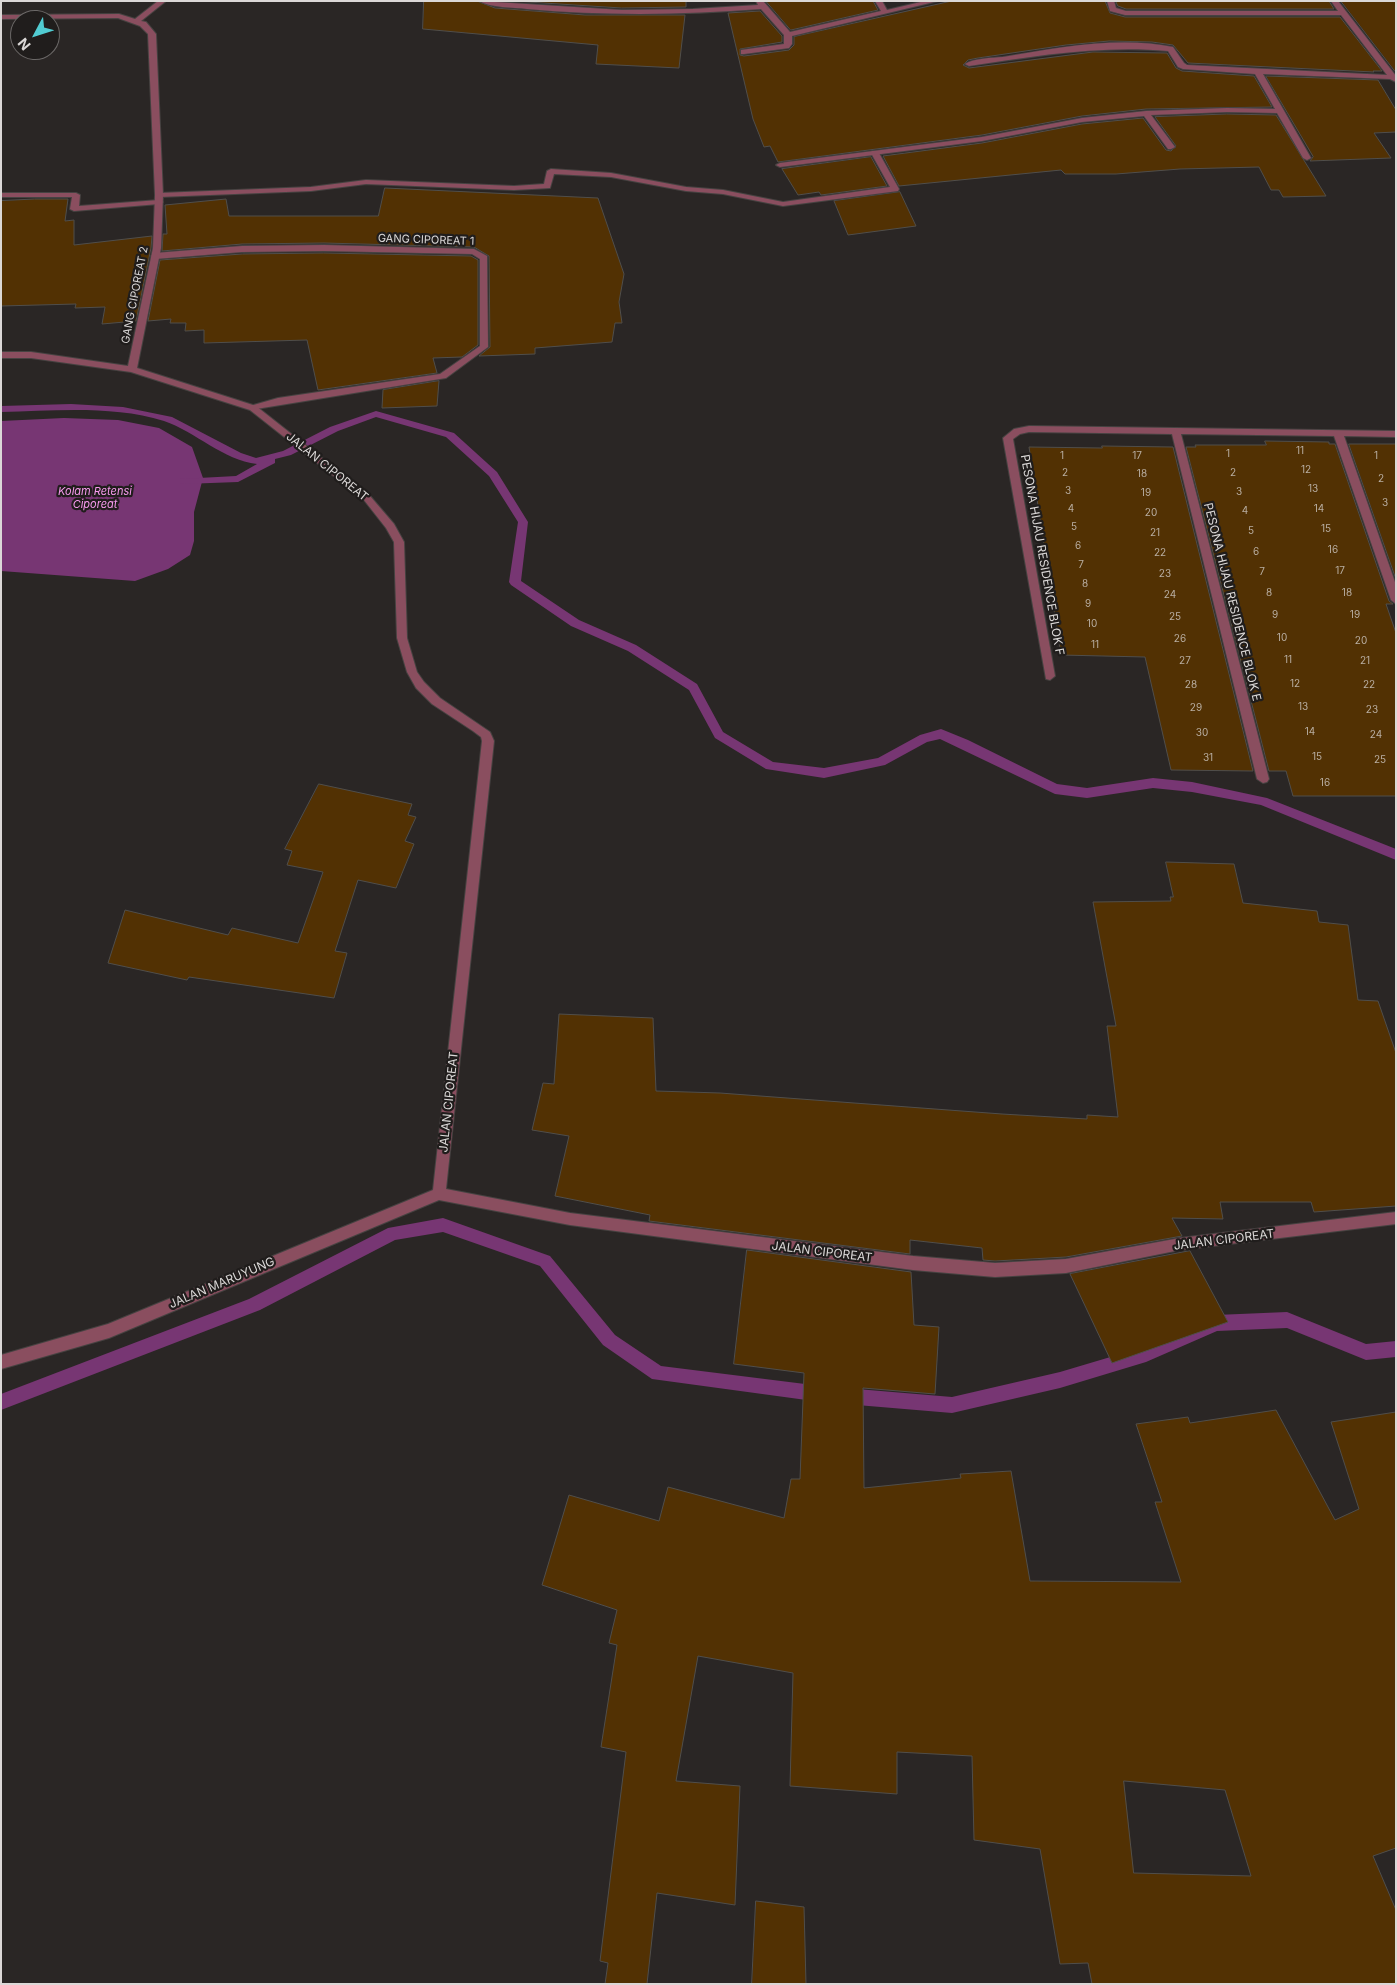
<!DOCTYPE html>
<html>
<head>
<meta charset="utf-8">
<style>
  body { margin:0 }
  #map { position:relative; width:1397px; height:1985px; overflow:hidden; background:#2a2625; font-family:Inter,sans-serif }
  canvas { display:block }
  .frame { position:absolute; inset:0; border:2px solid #dbd8d7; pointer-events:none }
  .north { position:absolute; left:10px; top:10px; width:50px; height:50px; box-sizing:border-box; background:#201d1c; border:1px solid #6b6867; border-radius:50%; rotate:230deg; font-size:14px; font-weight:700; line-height:20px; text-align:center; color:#dbd8d7 }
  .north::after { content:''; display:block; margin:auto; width:18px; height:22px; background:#51ccd2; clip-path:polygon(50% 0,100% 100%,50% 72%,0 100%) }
</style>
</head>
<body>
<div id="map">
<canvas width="1397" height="1985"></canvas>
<div class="frame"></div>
<div class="north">N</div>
</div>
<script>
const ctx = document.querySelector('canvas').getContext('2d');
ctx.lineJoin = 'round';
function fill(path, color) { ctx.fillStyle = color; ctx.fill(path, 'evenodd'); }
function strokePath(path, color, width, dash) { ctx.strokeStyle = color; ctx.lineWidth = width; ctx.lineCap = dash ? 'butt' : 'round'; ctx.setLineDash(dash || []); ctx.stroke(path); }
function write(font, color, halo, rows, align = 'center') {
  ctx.font = font + ' Inter,sans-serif'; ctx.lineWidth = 4.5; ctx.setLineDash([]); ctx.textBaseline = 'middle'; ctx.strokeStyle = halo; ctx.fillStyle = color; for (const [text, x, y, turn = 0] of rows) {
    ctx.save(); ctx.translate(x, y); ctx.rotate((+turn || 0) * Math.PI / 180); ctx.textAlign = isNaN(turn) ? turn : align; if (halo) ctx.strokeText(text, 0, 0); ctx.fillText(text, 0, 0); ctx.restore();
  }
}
const water = new Path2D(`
  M64 418 118 420 159 428 192 447 203 478 194 512V541L190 555 168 569 135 581 1 571V421Z`);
const stream = new Path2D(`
  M71 404 123 407 172 417 241 453 256 458 283 451 330 427 376 411 454 433 497 472 528 522 521 581 579 620 636 645 697 684 723 732 773 762 824 768 878 758 920 735 941 729 968 740 1057 784 1087 788 1153 778 1192 782 1267 798 1396 849V860L1261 805 1192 792 1153 788 1087 798 1055 794 940 739 927 742 885 765 824 778 766 769 715 738 689 690 628 651 571 626 511 585 509 582 518 522 489 476 446 437 376 417 338 431 291 455 275 459V463L238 482 184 484 180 483V479L236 476 257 464C223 460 196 432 164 421 112 405 54 411 1 412V406Z
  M443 1218 550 1256 615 1335 661 1366 821 1386 827 1388 829 1394 827 1400 821 1402 652 1379 603 1345 540 1266 443 1232 395 1240 260 1310 1 1410V1394L249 1299 388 1228Z
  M1287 1312 1366 1344 1396 1341V1357L1366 1360 1287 1328 1217 1331 1146 1362 1060 1388 952 1413 845 1404 839 1402 837 1396 839 1390 845 1388 952 1397 1060 1372 1144 1347 1216 1315Z`);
const building = new Path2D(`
  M424 1H477L495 8 585 15H685L679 68 596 64 598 45 423 29Z
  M513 1H686V7L622 8Z
  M766 1H873L878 10 791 30Z
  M952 1H1105L1110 13 1125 17H1340L1382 71H1373L1374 72 1188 63 1173 45 1152 42 1109 41 1066 45 978 58 968 60 963 65 969 68 1093 52 1167 53 1176 68 1182 71 1254 76 1272 107 1146 109 1082 116 982 135 778 162 770 146 764 147 753 119 728 13 760 11 782 36V42L740 49V55L744 56 789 50 794 45V37Z
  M1116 1H1329L1334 9H1126L1118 6Z
  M1341 1H1396V71H1395Z
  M1266 76 1378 80 1396 110V132L1374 133 1391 158 1310 161 1313 157Z
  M1227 114 1276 115 1326 196 1283 197 1279 190H1271L1259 167 1180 169 1116 174H1065L1061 170 899 186 883 156 982 143 1082 124 1143 118 1166 150 1171 151 1176 146 1155 117Z
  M871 157 887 186 821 195 819 192 798 195 782 169Z
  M385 188 598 198 624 274 619 302 622 323H615L612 342 535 348V354L479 356 490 347 489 256 474 247 324 243 242 244 162 251 163 234H167L165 205 226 199 229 216H378Z
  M900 192 916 226 848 235 834 201Z
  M35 199H68L65 221 74 220V245L152 236 151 248 136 321 102 324 105 307 75 308 76 304 1 306V201Z
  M324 253 471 256 478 260V345L462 357 433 358 437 373 318 390 307 340 204 343V330L185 331 186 323H170L171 319 148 321 160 260 242 254Z
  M439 381 437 406 382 408 383 390Z
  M1265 441 1329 442V444H1335L1389 601 1393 604H1386L1396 633V796H1293L1286 771H1269L1186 447H1196L1195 445H1266Z
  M1349 444H1396V579Z
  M1102 446 1173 447 1253 771 1171 770 1145 657 1061 655 1029 447 1102 448Z
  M319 784 412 804 408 815 416 817 405 841 414 844 396 888 358 880 335 951 347 953 334 998 189 977 187 980 108 963 125 910 228 935 232 928 298 943 323 872 287 865 292 851 285 849Z
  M1166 862 1234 864 1243 903 1317 911 1319 922 1348 925 1358 1000 1378 1001 1396 1053V1206L1314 1212 1311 1202H1220L1223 1219 1172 1218 1182 1236 1066 1257 995 1261 983 1260 982 1248 910 1240V1254L649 1221 650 1215 555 1196 569 1136 532 1130 543 1083 554 1084 559 1014 653 1018 656 1091 720 1093 1002 1114 1087 1119V1115L1118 1117 1107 1026H1116L1093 902 1171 901 1170 897H1173Z
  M747 1250 911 1272 914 1325 939 1327 935 1394 863 1388 864 1488 961 1478 960 1474 1011 1471 1030 1581 1181 1582 1155 1502H1162L1136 1424 1188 1417 1190 1423 1276 1410 1335 1520 1359 1509 1331 1422 1396 1412V1848L1373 1856 1396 1910V1984H1092L1088 1963 1060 1964 1040 1849 974 1840 972 1756 897 1752V1794L790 1786 793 1673 698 1656 676 1781 740 1786 735 1905 657 1893 647 1984H605L608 1963 600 1961 626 1752 601 1747 617 1645 609 1643 617 1610 542 1585 569 1495 659 1521 668 1487 784 1518 791 1479H800L804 1373 734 1364ZM1124 1781 1225 1790 1251 1876 1134 1873Z
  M1190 1251 1228 1322 1112 1363 1070 1274Z
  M756 1901 804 1907 806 1984H752Z`);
const lane = new Path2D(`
  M872 151 879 153 899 189 898 191 783 206 723 194 686 191 611 177 554 174 550 188 514 190 366 184 311 191 159 197 155 195 159 193 311 187 366 180 514 186 544 184 547 171 551 169 611 173 686 187 723 190 783 202 890 187 871 153Z
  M1 193H76L80 195 79 206 159 200 163 202 159 204 74 211 70 209 72 197H1Z
  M324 245 474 249 487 256 488 347 446 378 250 410V406L278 398 440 374 480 346V259L472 254 324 251 242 252 155 259 151 256 155 253 242 246Z`);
const street = new Path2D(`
  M158 1H166L141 21 146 22 156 34 163 195 161 248 137 368 256 406 370 496 394 524 404 542 407 638 417 672 424 682 440 698 490 732 494 741 446 1189 570 1213 913 1256 995 1263 1066 1259 1180 1238 1396 1212V1224L1180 1250 1066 1273 995 1277 913 1270 570 1225 439 1200 109 1338 1 1369V1355L108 1324 433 1190 482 741 481 737 473 731 432 704 416 688 407 672 397 638 394 542 386 528 364 500 250 410 131 372 31 358H1V352H31L128 366 153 248 155 195 148 34 140 26 118 18 1 19V15L119 14 135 19Z
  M479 1 622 10 693 9 758 5 756 1H763L790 32 881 11 875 1H882L887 10 925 1H938L792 36V44L789 48 744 54H741V50L784 44V35L761 9C683 15 605 16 527 9 513 7 491 8 479 1Z
  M1107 1H1114L1116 8 1126 11H1338L1331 1H1338L1396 76V82L1390 79 1263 74 1311 158 1307 160 1303 158 1277 113 1227 112 1151 115 1175 147 1171 149H1168L1144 116 1082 122 982 141 780 167 776 165 780 163 982 137 1082 118 1146 111 1227 108 1275 109 1255 74 1183 69 1178 67 1168 51C1101 45 1035 56 969 66L965 64C974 58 992 58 1003 57 1057 48 1118 36 1173 47L1184 63 1187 65 1387 75 1341 15H1125L1110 11Z
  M1029 426 1396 431V437L1344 436 1396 585V604L1391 600 1334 436 1181 434 1269 779 1267 782 1263 783 1257 779 1172 434 1029 432 1020 434 1013 439 1055 676 1050 680 1046 679 1003 438 1014 429Z`);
const numberNames = [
  ["11",1300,451],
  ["1",1228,454],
  ["1",1062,456],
  ["17",1137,456],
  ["1",1376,456],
  ["12",1306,470],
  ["2",1065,473],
  ["2",1233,473],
  ["18",1142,474],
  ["2",1381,479],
  ["13",1313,489],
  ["3",1068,491],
  ["3",1239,492],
  ["19",1146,493],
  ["3",1385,503],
  ["4",1071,509],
  ["14",1319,509],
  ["4",1245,511],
  ["20",1151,513],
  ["5",1074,527],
  ["15",1326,529],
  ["5",1251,531],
  ["21",1155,533],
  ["6",1078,546],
  ["16",1333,550],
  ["6",1256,552],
  ["22",1160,553],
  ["7",1081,565],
  ["17",1340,571],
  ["7",1262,572],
  ["23",1165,574],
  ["8",1085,584],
  ["8",1269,593],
  ["18",1347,593],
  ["24",1170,595],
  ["9",1088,604],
  ["9",1275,615],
  ["19",1355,615],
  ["25",1175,617],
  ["10",1092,624],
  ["10",1282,638],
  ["26",1180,639],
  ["20",1361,641],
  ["11",1095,645],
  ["11",1288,660],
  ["27",1185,661],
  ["21",1365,661],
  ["12",1295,684],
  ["28",1191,685],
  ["22",1369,685],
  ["13",1303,707],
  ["29",1196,708],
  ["23",1372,710],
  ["14",1310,732],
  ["30",1202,733],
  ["24",1376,735],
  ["15",1317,757],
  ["31",1208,758],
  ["25",1380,760],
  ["16",1325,783]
];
const farStreetnames = [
  ["GANG CIPOREAT 1",426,240,2],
  ["GANG CIPOREAT 2",135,295,-79]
];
const farWaternames = [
  ["Kolam Retensi",95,492],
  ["Ciporeat",95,505]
];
const streetNames = [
  ["JALAN CIPOREAT",327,467,39],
  ["PESONA HIJAU RESIDENCE BLOK F",1042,555,80],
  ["PESONA HIJAU RESIDENCE BLOK E",1232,602,76],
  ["JALAN CIPOREAT",449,1102,-84],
  ["JALAN CIPOREAT",1224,1240,-7],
  ["JALAN CIPOREAT",822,1252,7],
  ["JALAN MARUYUNG",222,1283,-23]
];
fill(water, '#773673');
fill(stream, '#773673');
fill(building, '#523103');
strokePath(building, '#504e4b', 1);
strokePath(lane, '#464241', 2);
strokePath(street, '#464241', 2);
fill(lane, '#8a4e5f');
fill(street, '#8a4e5f');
write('10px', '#b9aea2', null, numberNames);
write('11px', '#dbd8d7', '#201d1c', farStreetnames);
write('italic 11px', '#f79aee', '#201d1c', farWaternames);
write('12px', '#dbd8d7', '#201d1c', streetNames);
</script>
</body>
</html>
